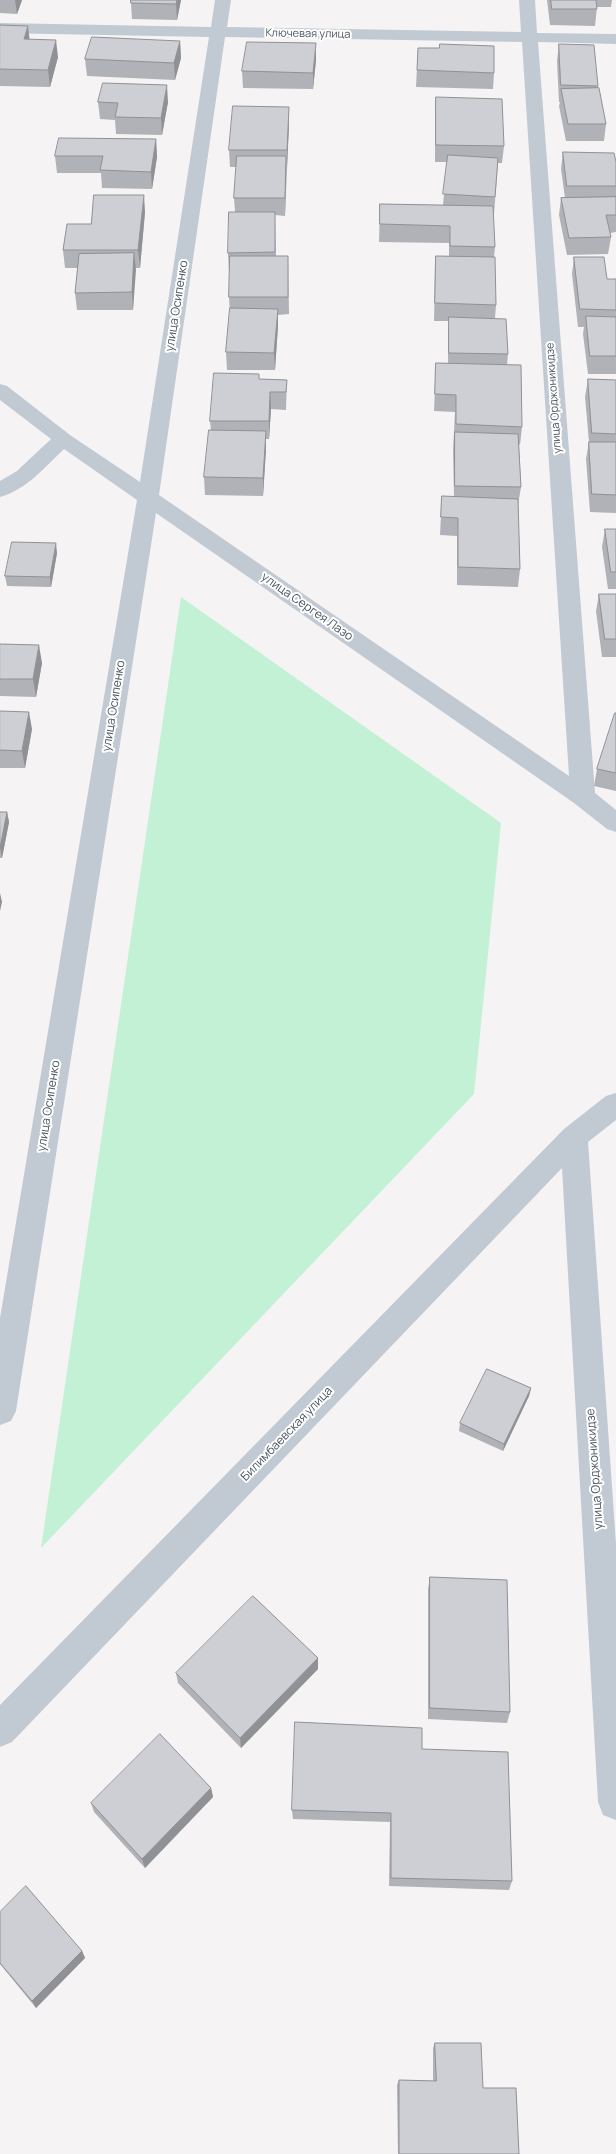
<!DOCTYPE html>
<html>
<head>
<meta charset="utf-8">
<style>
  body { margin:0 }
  canvas { display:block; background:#f5f3f3 }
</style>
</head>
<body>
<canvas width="616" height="2154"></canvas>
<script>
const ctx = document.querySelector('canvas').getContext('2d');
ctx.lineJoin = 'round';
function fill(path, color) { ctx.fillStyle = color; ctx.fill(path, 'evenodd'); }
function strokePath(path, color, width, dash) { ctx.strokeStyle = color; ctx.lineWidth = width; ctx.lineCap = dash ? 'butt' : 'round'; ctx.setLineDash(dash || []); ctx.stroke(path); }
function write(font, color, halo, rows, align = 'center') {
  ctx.font = font + ' Manrope,sans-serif'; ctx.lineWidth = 4; ctx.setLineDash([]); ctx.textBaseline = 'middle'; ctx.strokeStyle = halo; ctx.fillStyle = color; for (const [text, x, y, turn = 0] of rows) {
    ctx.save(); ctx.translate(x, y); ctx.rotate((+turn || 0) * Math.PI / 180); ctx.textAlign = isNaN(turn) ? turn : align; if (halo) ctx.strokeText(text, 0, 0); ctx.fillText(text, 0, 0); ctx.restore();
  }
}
const green = new Path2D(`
  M181 597 501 823 474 1094 41 1548Z`);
const minor = new Path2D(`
  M215 0H231L227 27 521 32 519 0H535L537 33 616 34V44L538 42 595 793 616 810V832L607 829 574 803 156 513 16 1411 11 1421 0 1425V1318L137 500 64 449C45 467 26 490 0 497V481L17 471 51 439 0 400V384L7 386 70 435 140 482 209 37 0 33V23L211 27ZM225 37 522 42 569 776 159 495Z
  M616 1093V1120L588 1142 616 1544V1820L603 1815 598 1802 562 1168 12 1742 0 1747V1705L564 1129 606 1096Z`);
const wall = new Path2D(`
  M0 0H22L17 14 0 13Z
  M131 0H181L177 20 132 19 131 3Z
  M547 0H612L611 7H597L595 26 550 25Z
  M0 25 58 57 50 87 0 86Z
  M180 41 181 58 175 80 87 76 85 59Z
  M559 44 598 86 597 88 606 124 604 141H566L559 106 560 102H559L557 61Z
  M418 48 494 73 493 89 416 87Z
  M316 60 313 89 243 88 242 71Z
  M436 97 504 146 502 163H498L494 214H493L495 247 494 257 496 305 495 318 508 354 507 365 522 427 520 445 519 444 521 487 518 505 520 569 518 587 457 585V536L440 535 442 496 454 497 453 450 455 412 434 411 436 363H448V335L449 321H434L435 273 436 256H449V243L379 242 380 204 443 205 447 162H435V114Z
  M98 102H168L162 135 116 134 115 120 100 119Z
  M289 124 285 216 275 215 276 256H288L289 314 278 315V326L275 370H227L226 352 230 314 229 297 230 270H229L228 253 235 212 234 198 237 167H230L229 150Z
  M156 139 157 157 152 189 102 188 101 173H57L55 156Z
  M563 152 616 162V232L610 233 611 237 608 254 567 255 559 215 561 198H565L561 169Z
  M145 212 140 268H135L133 310H77L75 293 78 268H65L63 250 91 224Z
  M574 257 607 279H616V374H588L583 334 584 327H578L572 274Z
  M259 374V379L287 380 286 410 271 409 269 439H266V449L263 496 205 495 204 477 211 430 210 421Z
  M588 379 616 380V513L590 512 586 459 589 442 585 397Z
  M605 529H616V589H608L602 547Z
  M57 553 51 587 7 586 5 576Z
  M599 594H616V657H602L596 611Z
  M0 644 42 663 36 697 0 696Z
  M0 711 32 729 25 768H0Z
  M616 713V791L594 786 597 769Z
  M0 812H7L9 822 2 858H0Z
  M531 1388 529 1396 503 1451 459 1431 460 1423Z
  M430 1577 510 1712 507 1723 428 1719V1589Z
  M318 1669 241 1748 178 1683 176 1673Z
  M422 1749 512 1881 509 1890 389 1886 390 1822 293 1819 292 1810Z
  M211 1788 213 1797 145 1868 94 1812 91 1803Z
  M0 1912 82 1951 85 1958 36 2008 0 1964Z
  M435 2043 483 2088 519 2154H398L397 2085 399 2080 433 2081V2048Z`);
const shadedWall = new Path2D(`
  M15 0H22L17 14Z
  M177 0H181L177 20 176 4Z
  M28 26 30 43 24 39Z
  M56 40 58 57 50 87 48 70Z
  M180 41 181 58 175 80 174 63Z
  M316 43V60L313 89V73Z
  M167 85 168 102 162 135 161 118Z
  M289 107V124L287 167V150Z
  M156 139 157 157 152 189 151 172Z
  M286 156V173L285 216V198Z
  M144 195 145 212 140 268 138 250Z
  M134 253 136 270 133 310 132 292Z
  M278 309V326L275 370 274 353Z
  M270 392 271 409 269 439V421Z
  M266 431V449L263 496V478Z
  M56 543 57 553 51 587 50 577Z
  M39 645 42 663 36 697 33 679Z
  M29 712 32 729 25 768 22 751Z
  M7 812 9 822 2 858 0 848Z
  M0 893 2 902 0 911Z
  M531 1388 529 1396 503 1451 504 1444Z
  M318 1658V1669L241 1748 240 1738Z
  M211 1788 213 1797 145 1868 142 1859Z
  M82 1951 85 1958 36 2008 32 2001Z`);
const building = new Path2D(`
  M131 0H177L176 4 131 3Z
  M551 0H596L597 9H552Z
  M0 25 28 26 24 39 56 40 48 70 0 69Z
  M92 37 180 41 174 63 85 59Z
  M247 42 316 43 313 73 242 71Z
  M440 44 494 46V73L417 70 418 48H439Z
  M559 44 594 45 598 86 561 85Z
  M103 83 167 85 161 118 115 117 118 103 98 102Z
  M599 88 606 124H568L561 89Z
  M436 97 502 99 504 146 436 145Z
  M233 106 289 107 287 150H229Z
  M59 138 156 139 151 172 100 170 103 156H55Z
  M563 152 614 153 616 162V186H567Z
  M448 155 498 158 495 197 443 194Z
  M237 156H286L285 198H234Z
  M94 195H144L138 250H63L67 224H91Z
  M616 197V215H606L611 237 569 238 561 198Z
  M380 204 493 206 495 247 450 246V226L380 224Z
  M229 212H275V252L228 253Z
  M134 253 132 292 75 293 79 254Z
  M230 256H288V297H229Z
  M436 256 495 257 496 305 435 303Z
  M574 257H604L607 279H616V310L580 309Z
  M230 308 278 309 274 353 226 352Z
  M586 316 616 317V356H590Z
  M449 317 506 319 508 354 449 353Z
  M436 363 521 365 522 427 456 424V395L435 394Z
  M214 373 259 374V379L287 380 286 392H270L269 421H210Z
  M588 379 616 380V434L592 433Z
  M209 430 266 431 263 478 204 477Z
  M455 432 518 434 521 487 455 486Z
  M589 442H616V495L592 494Z
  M442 496 518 499 520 569 458 567V518L441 517Z
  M605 529H616V572H611Z
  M12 542 56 543 50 577 5 576Z
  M599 594H616V639H605Z
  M0 644 39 645 33 679H0Z
  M0 711 29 712 22 751 0 750Z
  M615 713H616V773L597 769Z
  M0 812H7L0 848Z
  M487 1369 531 1388 504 1444 460 1423Z
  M430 1577 507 1580 510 1712 430 1708Z
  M253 1596 318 1658 240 1738 176 1673Z
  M295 1722 422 1728V1749L508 1752 512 1881 391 1878V1813L292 1810Z
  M160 1734 211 1788 142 1859 91 1803Z
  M26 1886 82 1951 32 2001 0 1963V1912Z
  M435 2043H481L483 2088H516L519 2154H399V2080L436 2081Z`);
const farStreetnames = [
  ["Ключевая улица",308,34,1],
  ["улица Орджоникидзе",554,398,-94]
];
const streetNames = [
  ["улица Осипенко",177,306,-81],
  ["улица Сергея Лазо",307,607,35],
  ["улица Осипенко",114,706,-81],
  ["улица Осипенко",49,1106,-81],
  ["Билимбаевская улица",287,1434,-46],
  ["улица Орджоникидзе",595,1469,-94]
];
fill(green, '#c3f1d5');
fill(minor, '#c1cad2');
fill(wall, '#b0b2b7');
fill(shadedWall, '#909195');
fill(building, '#cdcfd5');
strokePath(building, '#909195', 1);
write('11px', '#4a5661', '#fff', farStreetnames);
write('12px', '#4a5661', '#fff', streetNames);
</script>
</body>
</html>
